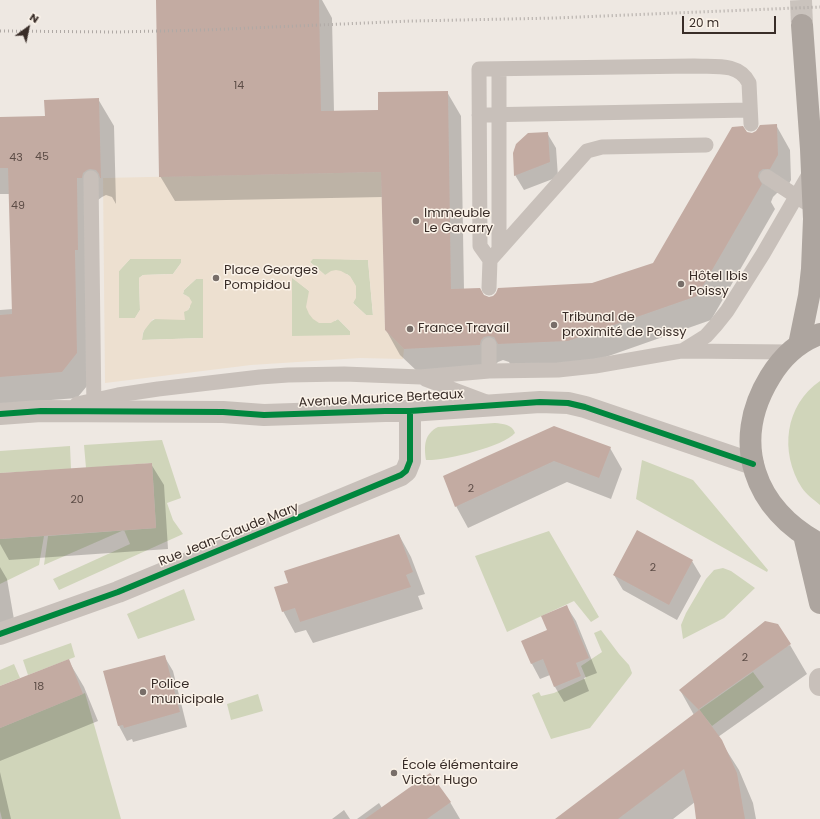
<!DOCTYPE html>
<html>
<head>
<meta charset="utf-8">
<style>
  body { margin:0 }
  #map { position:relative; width:820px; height:819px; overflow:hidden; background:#eee8e2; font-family:Poppins,sans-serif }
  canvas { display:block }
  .north { position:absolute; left:8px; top:8px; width:40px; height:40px; -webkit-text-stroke:3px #fbf3e9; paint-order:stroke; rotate:33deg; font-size:11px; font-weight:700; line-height:16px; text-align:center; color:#392d28 }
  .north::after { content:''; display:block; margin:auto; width:14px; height:18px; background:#392d28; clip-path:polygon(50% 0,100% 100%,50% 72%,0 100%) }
  .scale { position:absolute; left:682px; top:16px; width:94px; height:18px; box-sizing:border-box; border:2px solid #392d28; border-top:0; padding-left:5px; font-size:12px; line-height:14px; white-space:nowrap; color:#392d28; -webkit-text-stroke:3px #fbf3e9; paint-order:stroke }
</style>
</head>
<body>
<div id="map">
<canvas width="820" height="819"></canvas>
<div class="north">N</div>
<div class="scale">20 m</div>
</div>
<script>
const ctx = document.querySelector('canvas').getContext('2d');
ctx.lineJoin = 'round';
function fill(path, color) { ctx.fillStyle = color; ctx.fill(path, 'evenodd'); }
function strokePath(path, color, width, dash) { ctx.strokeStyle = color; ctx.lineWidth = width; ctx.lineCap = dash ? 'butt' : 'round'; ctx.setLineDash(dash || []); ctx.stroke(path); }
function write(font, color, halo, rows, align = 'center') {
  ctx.font = font + ' Poppins,sans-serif'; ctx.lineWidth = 3; ctx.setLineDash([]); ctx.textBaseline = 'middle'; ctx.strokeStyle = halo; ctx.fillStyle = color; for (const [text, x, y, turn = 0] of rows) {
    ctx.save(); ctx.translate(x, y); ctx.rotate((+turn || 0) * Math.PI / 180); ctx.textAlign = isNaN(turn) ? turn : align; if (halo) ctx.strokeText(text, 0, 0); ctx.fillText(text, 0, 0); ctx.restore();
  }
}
const green = new Path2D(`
  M313 258 368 260 373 316 366 315 353 303C358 293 355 281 347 274L325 275 310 262Z
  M130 259H181V263L173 274 143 275 139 278 140 310 135 318H119V271Z
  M292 277 309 291 335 321 338 319 350 331V336H292Z
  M196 279H203V338L142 340C144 314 168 316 188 310L190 307 187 296 183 294 184 290Z
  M820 381V505C814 500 806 494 802 488 779 452 785 405 820 381Z
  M495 423C503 424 512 424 515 433 503 447 444 461 426 460 424 446 424 434 438 427Z
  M162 440 181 498 167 503 173 520 183 534 59 590 53 579 130 544 124 530 44 565 48 536 156 528 152 463 86 468 84 445Z
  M70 446 71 469 0 473V451Z
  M642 460 693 480 768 570 767 572 636 499Z
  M549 531 599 617 591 622 574 601 507 632 475 556Z
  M44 536 39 565 0 584V539Z
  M723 568 731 571 755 588 724 618 683 639 681 625 686 613 706 579 714 570Z
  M184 589 195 620 138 639 127 614Z
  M601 630 619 654 629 665 632 673 631 675 590 728 551 739 532 695 539 692 541 696 554 693 586 678 581 666 602 652 594 633Z
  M71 643 75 657 28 675 23 660Z
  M14 664 20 678 0 686V670Z
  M753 672 764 687 712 726 699 710Z
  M85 693 121 819H2L0 811V728Z
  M258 694 263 711 231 720 227 704Z`);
const plaza = new Path2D(`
  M381 172 385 330 404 349 403 359 360 358 251 365 105 383 103 178ZM130 259H181V263L173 274 143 275 139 278 140 310 135 318H119V271ZM313 259 368 260 373 315H366L353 303 356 298V286L350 276 341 271 336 270 331 271 325 275 310 262ZM292 278 309 291 306 307 309 314 313 319 319 323H331L338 319 350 331V335L292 336ZM196 279H203V338L142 340 143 332 153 319 185 320 184 312 188 310 192 302 189 297 183 294 184 290Z`);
const shadow = new Path2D(`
  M157 0H322L332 18 334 112 379 111 447 92 461 116 464 290 489 298 592 284 654 264 746 133 752 134 776 125 790 150 791 180 784 193H777L773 197 771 202 775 209 711 320 583 365 513 369 509 362 503 360 498 362 495 365 419 373 400 355 386 330 383 197 175 201 160 176Z
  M98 99 114 126 116 204 112 197 106 195 102 197 98 200 92 380 77 398 0 404V310L13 309 10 194H0V118L46 117Z
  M547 133 556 148 558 177 524 190 515 175Z
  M610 448 622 469 611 499 567 482 468 528 456 506 444 477Z
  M151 464 164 485 168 549 9 560 0 544V474Z
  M399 535 411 557 425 594 418 596 423 609 313 643 306 630 295 633 283 611 289 583Z
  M692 561 701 576 677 620 623 590 614 575Z
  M0 567 7 579 16 631 0 634Z
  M567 607 576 621 597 673 584 678 589 691 564 702 555 687 550 675 540 679 532 664 522 641 549 630Z
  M790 645 807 674 718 737 739 770 753 803 756 819H697L695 802 673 819H559L694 715 680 690Z
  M164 656 173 671 187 727 133 742 132 739 127 741 119 726 104 672Z
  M68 660 84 687 98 721 0 761V687Z
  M0 772 11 819H0Z
  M450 802 460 819H357L379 803 382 808Z
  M344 810 350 819H332Z`);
const building = new Path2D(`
  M156 0H319L321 111 378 110V92L448 91 451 289 480 288 484 295 489 297 493 296 496 293 498 288 592 283 653 263 732 127 743 126 747 132 752 133 756 131 760 125 777 124 778 155 770 169H763L759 172 758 177 762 184 697 296 568 341 498 344 494 337 489 336 484 337 481 340 480 345 404 349 385 330 381 172 159 177Z
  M99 98 101 178H100L99 174 96 170 90 169 87 170 83 173 82 178H77L78 250H75L77 353 62 372 0 377V315L12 314 8 168H0V117L45 116 44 100Z
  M548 132 550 162 514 176 513 153 516 144 528 133Z
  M554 426 611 447 599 478 554 461 455 507 443 476Z
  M152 463 156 528 0 539V473Z
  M637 530 693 560 669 605 613 575Z
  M399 534 413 572 406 575 411 587 300 622 295 608 282 612 274 587 288 583 284 571Z
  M567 605 589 658 576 663 581 676 554 687 543 659 531 664 521 641 547 630 541 616Z
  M765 621 778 624 791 644 699 709 722 740 737 773 745 819H696L694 803 684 769 618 819H555L699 710 679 690Z
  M165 655 180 712 124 728 123 725 118 726 103 671Z
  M69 659 83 694 0 728V686Z
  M430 773 451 802 427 819H365Z`);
const primaryTunnel = new Path2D(`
  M801 0 802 25`);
const service = new Path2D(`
  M499 69V249
  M479 115 750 110
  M767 177 805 202
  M91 178 94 411
  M490 260 480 246 479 69 694 66C713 67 739 62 749 83L751 124
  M489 288 490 260 587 151 602 147 706 145
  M489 345V371
  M682 351 706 336 715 326 727 311 763 254 811 171
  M425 379 489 403
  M77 404 118 395 158 389 260 377 288 375 344 374 421 377 489 371 558 370 595 366 681 351 790 352`);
const minor = new Path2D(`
  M0 634 118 592 401 475 406 471 410 461V411
  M820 679V685`);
const tertiary = new Path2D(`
  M0 414 41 411 223 412 264 415 385 411H410L540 402 568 403 585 407 753 464`);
const primary = new Path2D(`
  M820 334C798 342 782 357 770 377 730 442 754 510 820 544
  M799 345 809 296 812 269 814 219 811 149 802 25
  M804 535 820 603`);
const rail = new Path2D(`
  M0 31 116 32 205 30 411 21 555 18 820 7`);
const cycleway = new Path2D(`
  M0 414 41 411 223 412 264 415 385 411H410L540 402 568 403 585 407 753 464
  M0 634 118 592 401 475 406 471 410 461V411`);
const markers = [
  [416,221,4,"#786e69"],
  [216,278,4,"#786e69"],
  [681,284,4,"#786e69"],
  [554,325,4,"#786e69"],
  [410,329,4,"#786e69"],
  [143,692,4,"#786e69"],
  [394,773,4,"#786e69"]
];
const numberNames = [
  ["14",239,86],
  ["45",42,157],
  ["43",16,158],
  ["49",18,206],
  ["2",471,489],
  ["20",77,500],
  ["2",653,568],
  ["2",745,658],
  ["18",39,687]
];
const poiNames = [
  ["Immeuble",424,214],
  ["Le Gavarry",424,229],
  ["Place Georges",224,271],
  ["Pompidou",224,286],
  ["Hôtel Ibis",689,277],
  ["Poissy",689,292],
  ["Tribunal de",562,318],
  ["proximité de Poissy",562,333],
  ["France Travail",418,329],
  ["Police",151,685],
  ["municipale",151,700],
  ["École élémentaire",402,766],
  ["Victor Hugo",402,781]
];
const streetNames = [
  ["Avenue Maurice Berteaux",381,399,-3],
  ["Rue Jean-Claude Mary",229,535,-22]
];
fill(green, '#d0d5ba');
fill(plaza, '#ede0d0');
fill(shadow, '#0003');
fill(building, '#c3aba2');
strokePath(primaryTunnel, '#cac3bd', 22, [22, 11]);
strokePath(service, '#c8c0ba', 15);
strokePath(minor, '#c8c0ba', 22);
strokePath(tertiary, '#c8c0ba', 22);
strokePath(primary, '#ada59f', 22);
strokePath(rail, '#afa9a5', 3, [1, 3]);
strokePath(cycleway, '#00873e', 6);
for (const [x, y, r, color] of markers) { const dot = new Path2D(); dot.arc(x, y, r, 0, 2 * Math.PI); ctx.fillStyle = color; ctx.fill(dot); strokePath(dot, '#fbf3e9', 1.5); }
write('11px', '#5c4c46', null, numberNames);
write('13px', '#392d28', '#fbf3e9', poiNames, 'left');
write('13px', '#392d28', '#fbf3e9', streetNames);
</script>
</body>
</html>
